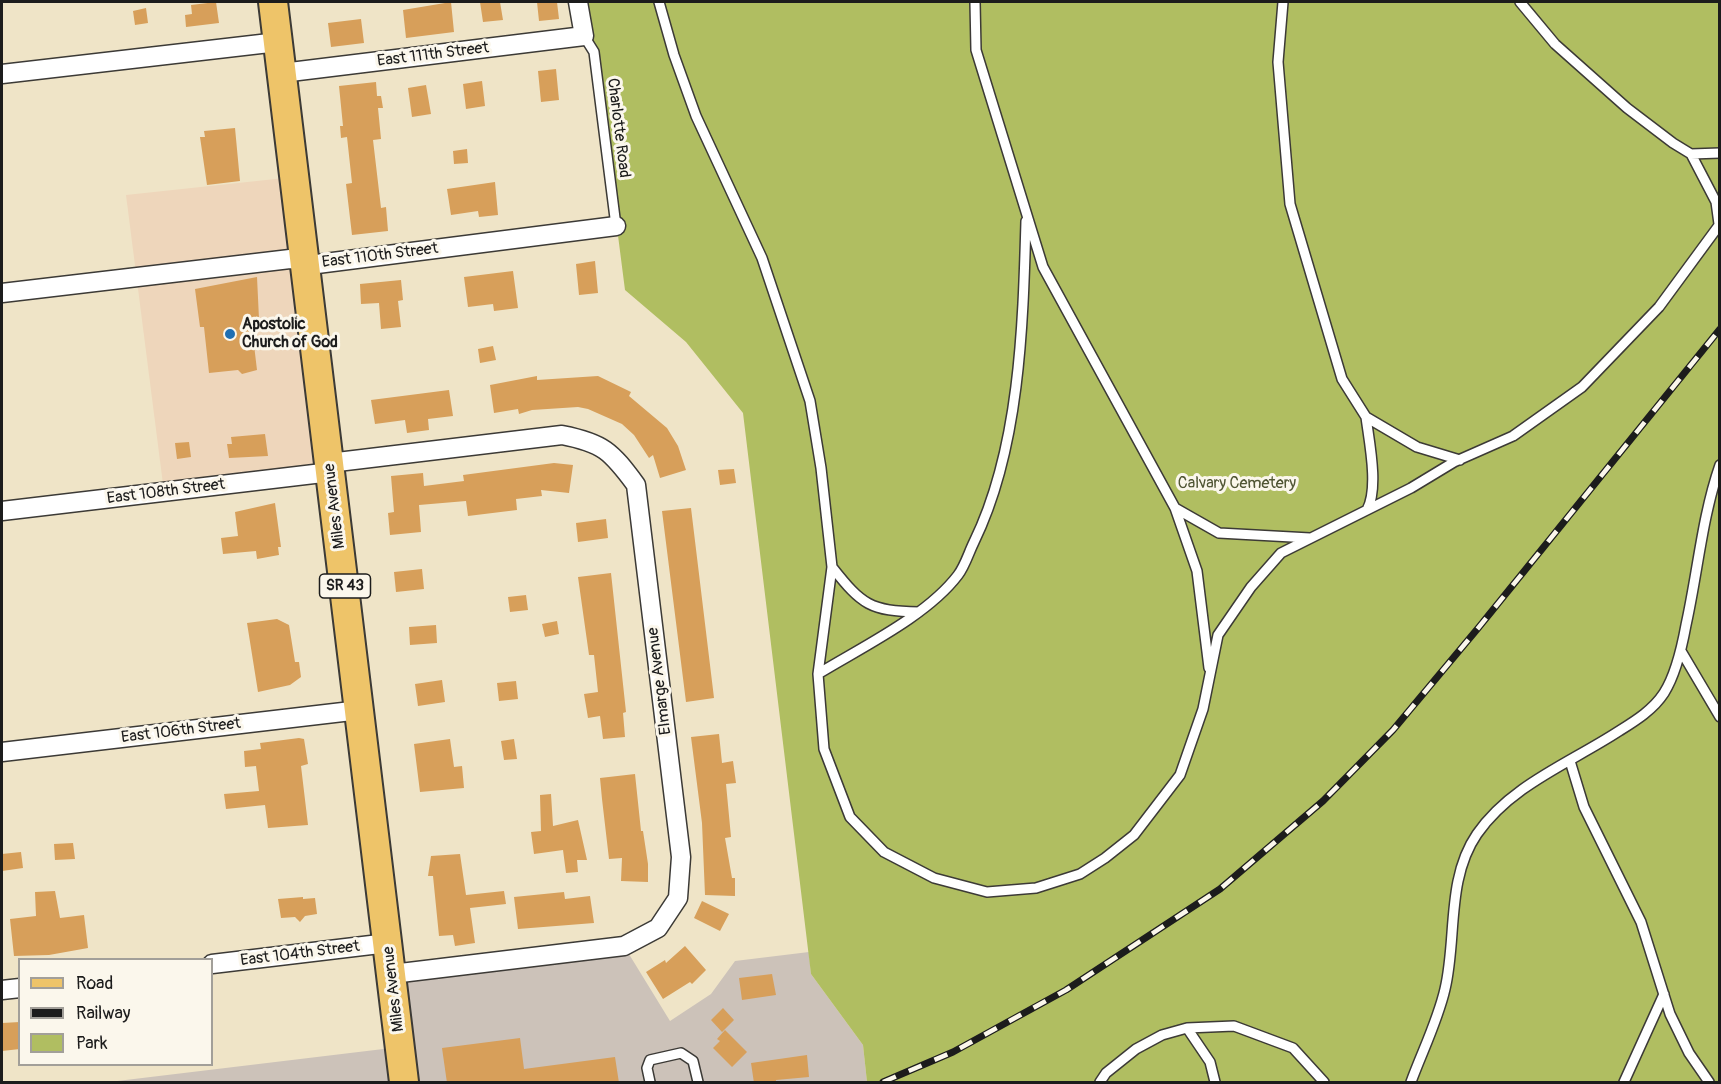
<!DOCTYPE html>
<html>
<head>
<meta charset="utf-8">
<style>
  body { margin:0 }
  #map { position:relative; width:1721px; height:1084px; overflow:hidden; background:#efe4c7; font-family:Pangolin,sans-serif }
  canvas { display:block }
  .frame { position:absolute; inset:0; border:3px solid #1c1c1c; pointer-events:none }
  .legend { position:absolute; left:18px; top:958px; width:195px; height:108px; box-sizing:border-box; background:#fbf7ec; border:2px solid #a29f99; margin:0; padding:8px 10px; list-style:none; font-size:18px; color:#1c1c1c }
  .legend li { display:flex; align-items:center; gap:12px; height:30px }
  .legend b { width:30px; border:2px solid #a29f99 }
</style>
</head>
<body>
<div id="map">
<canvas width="1721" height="1084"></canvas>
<div class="frame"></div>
<ul class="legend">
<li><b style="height:8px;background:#eec469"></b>Road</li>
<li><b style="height:8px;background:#1c1c1c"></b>Railway</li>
<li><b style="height:16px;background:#b0be61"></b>Park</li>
</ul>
</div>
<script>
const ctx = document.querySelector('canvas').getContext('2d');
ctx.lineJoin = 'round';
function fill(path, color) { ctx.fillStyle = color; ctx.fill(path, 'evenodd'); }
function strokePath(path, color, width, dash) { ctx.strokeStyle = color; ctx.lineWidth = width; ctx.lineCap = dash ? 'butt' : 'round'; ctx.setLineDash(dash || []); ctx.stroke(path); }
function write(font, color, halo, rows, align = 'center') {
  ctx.font = font + ' Pangolin,sans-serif'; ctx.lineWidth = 6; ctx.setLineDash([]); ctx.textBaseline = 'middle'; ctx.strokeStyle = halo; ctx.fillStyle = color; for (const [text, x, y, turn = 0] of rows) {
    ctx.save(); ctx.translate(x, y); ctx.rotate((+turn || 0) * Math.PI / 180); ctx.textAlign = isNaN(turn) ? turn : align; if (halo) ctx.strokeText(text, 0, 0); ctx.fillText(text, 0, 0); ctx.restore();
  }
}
const built = new Path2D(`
  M294 177 331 472 164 492 126 195Z`);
const industrial = new Path2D(`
  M624 946 670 1021 711 994 735 961 809 952 811 974 863 1045 867 1082H109L400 1047 392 974Z`);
const green = new Path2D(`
  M588 2H1719V1082H867L863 1045 811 974 743 413 686 342 625 290Z`);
const building = new Path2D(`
  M216 2 219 23 186 27 185 15 192 14 191 5Z
  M451 2 454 32 406 38 403 10Z
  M480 2H500L503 20 483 22Z
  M537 2H557L559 19 539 21Z
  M146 8 148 23 135 25 133 11Z
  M361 19 364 43 331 47 328 23Z
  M556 69 559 100 541 102 538 71Z
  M482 81 485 106 466 109 463 84Z
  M376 82 377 96H381L383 108H378L381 139 373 140 381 208 386 207 388 231 352 235 346 184 352 183 347 137 341 138 340 126H343L339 86Z
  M426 85 431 114 412 117 408 88Z
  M235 128 240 181 207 185 200 137H205L204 131Z
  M467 149 468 163 454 164 453 151Z
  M495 182 498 215 479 217 478 211 451 215 447 189Z
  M595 261 598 293 579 295 576 264Z
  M513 271 518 308 494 311 493 304 468 307 464 277Z
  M257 277 259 319 251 320 257 370 242 374 238 370 209 373 204 327H200L195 289Z
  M401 280 403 300 398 301 401 327 381 329 379 303 361 304 360 284Z
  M493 346 496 360 480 363 478 349Z
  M537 376V380L598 376 631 392 629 396 667 428 678 446 686 470 660 478 653 455 649 458 634 435 622 424 588 409 578 407 532 410 519 414 518 409 494 413 490 385Z
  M449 390 453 416 428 419 429 430 407 433 405 420 375 424 371 400Z
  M265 434 268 456 229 458 227 444H232L231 437Z
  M189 442 191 457 177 459 175 443Z
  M554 463 573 465 569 493 541 490 542 496 516 499 517 510 468 516 466 501 419 505 421 532 390 535 388 513 394 512 391 476 423 473 424 486 464 481 463 475Z
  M734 469 736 483 720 485 718 470Z
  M275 503 281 547H278L279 555 257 559 256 551 223 554 221 538 238 536 235 512Z
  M691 508 714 698 686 702 662 511Z
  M606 519 608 538 578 542 576 523Z
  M422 569 424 589 396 592 394 572Z
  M611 573 626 712 623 713 625 737 603 739 600 716 588 718 584 694 598 692 594 655H589L578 577Z
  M526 595 528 610 510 612 508 597Z
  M277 619 289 625 295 662H299L301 677 290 685 258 692 247 623Z
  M557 621 559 634 545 637 542 624Z
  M436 625 437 643 410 645 409 627Z
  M442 680 445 702 418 706 415 684Z
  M516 681 518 699 499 701 497 683Z
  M719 734 722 763 733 761 736 783 726 784 731 837 725 838 732 878H735V896L705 895 702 823 691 737Z
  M299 738 304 739 308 764 301 766 308 825 268 828 265 805 226 809 224 794 259 791 256 766 245 767 244 751 261 749 260 743Z
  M450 739 454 767 462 766 464 788 420 792 414 744Z
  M514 739 517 759 504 760 501 741Z
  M635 774 641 831H643L648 864V882L621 881 622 858 609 859 602 799 600 778Z
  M551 794 553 826 578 820 587 860H577L578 872 566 873 563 850 534 854 531 832 541 831 540 795Z
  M73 843 75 859 55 860 54 844Z
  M21 852 23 868 2 871V854Z
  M460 854 466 895 504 891 506 904 470 908 475 943 455 946 453 935 439 936 433 876H428L431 856Z
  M55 891 60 918 84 915 88 948 49 955 14 956 10 919 36 916 35 892Z
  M564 892 565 899 590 896 594 923 518 929 514 897Z
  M303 897V899L315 898 317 914 305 916 300 922 295 917 281 918 278 899Z
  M702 901 729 914 720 931 694 918Z
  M685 946 706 970 692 984 690 982 663 999 646 972 665 960 666 963Z
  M772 974 776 995 742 1000 739 978Z
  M723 1008 734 1020 722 1032 711 1020Z
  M20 1022V1049L2 1051V1023Z
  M725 1030 747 1052 732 1067 713 1048 720 1041 717 1039Z
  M520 1038 524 1069 615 1057 619 1083H447L442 1048Z
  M807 1055 809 1077 776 1080V1083H754L751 1063Z`);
const lane = new Path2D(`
  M659 2 674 55 696 116 762 258 810 401 821 468 832 567 818 674 824 749 850 817 884 852 934 878 987 892 1036 888 1080 874 1105 858 1134 835 1180 775 1203 709 1218 635 1251 587 1281 553 1411 488 1454 462 1513 436 1582 387 1659 307 1720 224
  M975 2 976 50 1043 267 1175 508 1197 571 1209 668
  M1283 2 1278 62 1290 204 1342 379 1366 417 1417 447 1460 460
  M1520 2 1555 44 1627 108 1673 143 1691 154 1720 153
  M584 36 594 52 616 226
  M1691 154 1716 202 1719 224
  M1366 417C1369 441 1379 488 1367 510
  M1175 508 1219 533 1310 538
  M832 567C862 605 870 611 919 612
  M1681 651 1720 717
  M818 674C862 647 927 616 958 575 965 566 969 552 974 542 1020 448 1023 325 1026 221
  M1570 761 1584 807 1641 922 1670 1014 1689 1053 1709 1082
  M1187 1028 1210 1062 1215 1082
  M650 1082 647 1068 650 1060 681 1053 693 1061 698 1082
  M1100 1082 1106 1073 1136 1049 1162 1035 1187 1028 1234 1026 1293 1048 1324 1082
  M1411 1082C1422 1052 1438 1020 1445 989 1457 939 1446 879 1477 834 1511 785 1570 763 1619 731 1635 721 1653 710 1664 693 1676 674 1682 647 1686 625 1698 571 1702 517 1720 465
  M1624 1082 1664 994`);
const street = new Path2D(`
  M282 73 584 36 578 2
  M2 74 278 42
  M2 293 290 259 317 264 616 226
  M329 463 562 435C603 443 611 451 636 485L681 857 678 898 658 928 624 946 392 974
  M2 511 331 472
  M2 752 360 710
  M212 964 388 943
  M2 990 20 988`);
const primary = new Path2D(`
  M273 2 404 1082`);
const rail = new Path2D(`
  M883 1082 953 1052 1066 990 1220 889 1323 801 1393 730 1479 627 1720 329`);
const markers = [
  [230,334,6,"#1f6fb2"]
];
const shields = [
  [345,586,51]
];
const shieldNames = [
  ["SR 43",345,586]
];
const streetNames = [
  ["East 111th Street",433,55,-7],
  ["Charlotte Road",618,128,83],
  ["East 110th Street",380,256,-7],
  ["East 108th Street",166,492,-7],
  ["Miles Avenue",335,506,-97],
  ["Elmarge Avenue",660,681,-97],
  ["East 106th Street",181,731,-7],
  ["East 104th Street",300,954,-7],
  ["Miles Avenue",394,989,-97]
];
const poiNames = [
  ["Apostolic",242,325],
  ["Church of God",242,343]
];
const parkNames = [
  ["Calvary Cemetery",1237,484]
];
fill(built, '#eed6bb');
fill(industrial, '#ccc2b9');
fill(green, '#b0be61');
fill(building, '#d79f5a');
strokePath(lane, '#3c3a36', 12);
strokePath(street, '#3c3a36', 21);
strokePath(primary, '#3c3a36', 32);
strokePath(lane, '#fff', 9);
strokePath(street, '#fff', 18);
strokePath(primary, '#eec469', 28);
strokePath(rail, '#1c1c1c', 7);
strokePath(rail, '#fbf7ec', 4.5, [14]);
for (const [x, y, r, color] of markers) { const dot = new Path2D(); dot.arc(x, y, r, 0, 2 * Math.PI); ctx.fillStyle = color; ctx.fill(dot); strokePath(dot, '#fbf7ec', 2); }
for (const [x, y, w] of shields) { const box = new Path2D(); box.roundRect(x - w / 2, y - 12, w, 24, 4.5); ctx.fillStyle = '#fbf7ec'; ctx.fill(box); strokePath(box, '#1c1c1c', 1.5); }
write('bold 15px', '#1c1c1c', null, shieldNames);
write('16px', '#1c1c1c', '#fbf7ec', streetNames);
write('bold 16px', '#1c1c1c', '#fbf7ec', poiNames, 'left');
write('16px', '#505534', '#fbf7ec', parkNames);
</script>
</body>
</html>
